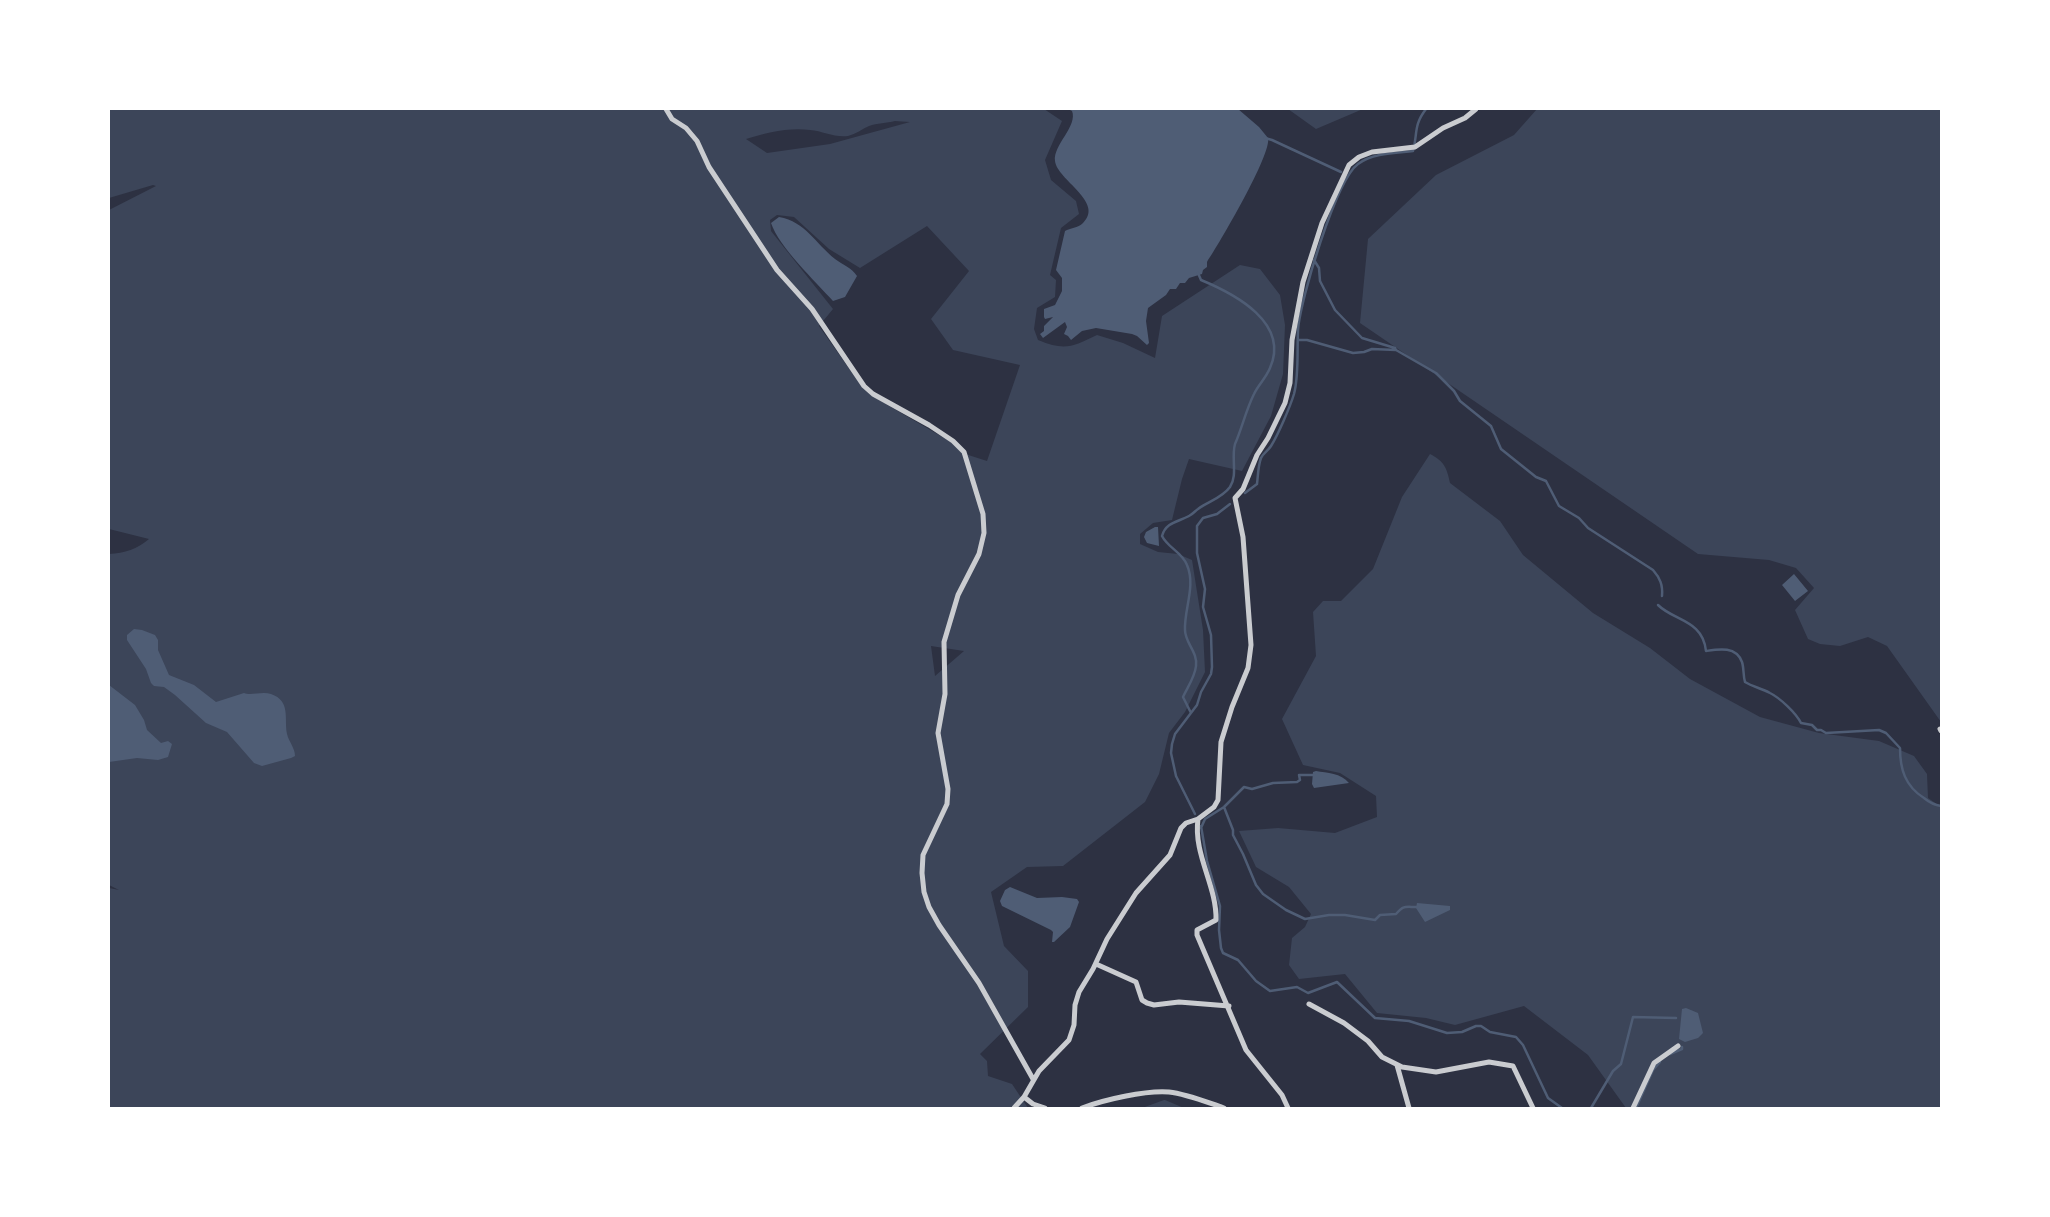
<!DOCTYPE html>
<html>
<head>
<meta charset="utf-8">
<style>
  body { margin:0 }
  #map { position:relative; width:2050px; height:1217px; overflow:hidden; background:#2d3142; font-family:"PT Sans",sans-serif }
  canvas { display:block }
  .frame { position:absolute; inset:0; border:110px solid #fff; pointer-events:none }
</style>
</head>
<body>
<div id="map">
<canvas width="2050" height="1217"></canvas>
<div class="frame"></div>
</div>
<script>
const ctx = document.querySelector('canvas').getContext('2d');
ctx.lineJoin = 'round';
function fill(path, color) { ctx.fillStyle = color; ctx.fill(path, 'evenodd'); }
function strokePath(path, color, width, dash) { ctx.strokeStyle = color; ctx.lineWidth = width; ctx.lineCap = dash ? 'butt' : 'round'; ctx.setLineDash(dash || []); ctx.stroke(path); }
const green = new Path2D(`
  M109 109H1044L1062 121 1045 160 1051 180 1076 201 1079 214 1061 228 1050 275 1056 280 1055 297 1037 308 1034 329 1038 340C1065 351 1072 347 1097 335L1123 343 1155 358 1162 316 1240 265 1260 269 1280 295 1285 325 1283 374 1271 416 1242 471 1189 459 1182 479 1172 520 1153 523 1140 534V544L1158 552 1178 554 1192 560 1203 630 1205 672 1185 712 1169 733 1159 774 1145 802 1063 866 1027 867 991 892 1004 946 1028 971V1007L980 1054 987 1061 988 1076 1012 1084 1028 1108H109V888L119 890 109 885V554C125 553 137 549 149 539L109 529V210L156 186 153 185 109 198ZM895 121 910 122 830 144 767 153 746 139C765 133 789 127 810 130 823 131 835 138 848 136 856 134 862 129 869 126 877 123 887 123 895 121ZM777 215 794 217 829 249 860 268 927 226 969 271 931 319 953 350 1020 365 987 461 962 453 951 442 872 396 862 387 819 326 833 309 771 231 770 220ZM931 646 964 651 935 676Z
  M1288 109H1363L1316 129Z
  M1537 109H1941V722L1887 646 1868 637 1840 646 1820 644 1808 639 1795 610 1814 588 1796 568 1769 560 1698 554 1360 323 1368 239 1436 175 1514 135Z
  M1430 454C1444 461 1447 468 1450 483L1500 521 1523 555 1593 613 1650 648 1690 679 1760 717 1819 733 1879 741 1914 756 1927 774 1928 798 1941 807V1108H1626L1588 1055 1524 1006 1455 1025 1426 1018 1377 1013 1345 974 1299 979 1289 965 1292 938 1305 927 1311 914 1289 887 1256 867 1239 831 1278 828 1335 833 1377 817 1376 796 1340 773 1303 765 1282 719 1316 656 1313 612 1323 601H1341L1373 569 1402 497Z
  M1165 1100 1184 1108H1142L1164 1100Z`);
const water = new Path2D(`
  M1068 109H1238L1259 127 1268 138C1272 154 1219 244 1207 262V267L1203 270 1202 274 1189 278 1185 283H1180L1176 289H1170L1166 295 1148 308 1146 321 1149 343 1147 345 1137 336 1132 334 1096 328 1082 331 1071 340 1068 336 1064 334 1067 327 1065 322 1043 338 1040 334 1044 331V326L1053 317 1045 319 1044 317V309L1055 305 1062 291V278L1056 270 1065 231C1070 228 1078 228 1083 223 1105 202 1057 180 1055 161 1053 145 1078 126 1072 111Z
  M779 217C806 222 815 243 835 259 844 266 851 267 857 276L845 297 833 301C815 281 779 247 771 223Z
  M1155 527H1158L1159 546 1147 543 1144 537 1146 532Z
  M1794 574 1808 591 1795 601 1782 585Z
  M134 629 142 630 155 635 158 640V650L169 675 194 685 216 702 244 693C251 696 262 691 271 694 291 701 284 718 287 734 289 742 295 748 295 756L291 758 262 766 254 763 227 732 206 723 175 695 164 687 154 686 151 683 146 669 127 640V635Z
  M109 685 135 705 144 720 147 730 161 743 168 741 172 744 168 757 158 760 137 758 109 762Z
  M1316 771C1327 773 1341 773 1349 783L1314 788 1312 784 1313 772Z
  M1010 887 1037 898 1062 897 1077 899 1079 902 1070 927 1054 942H1052L1053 932 1051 930 1002 906 1000 901 1005 890Z
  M1417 903 1450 906V910L1425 922 1416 908Z
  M1686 1008 1698 1013 1703 1033 1698 1038 1685 1042 1679 1039 1682 1009Z`);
const stream = new Path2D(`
  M1265 138 1272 140 1341 172
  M1314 260 1319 268 1320 281 1335 310 1362 338 1395 348 1396 350
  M1298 340H1307L1353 353 1364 352 1372 349 1396 350 1436 373 1454 391 1460 401 1491 426 1501 449 1536 477 1546 481 1559 506 1579 518 1588 528 1653 570C1660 578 1663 585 1662 596
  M1245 493 1257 484C1258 476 1258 466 1261 458 1263 453 1268 451 1271 446 1278 435 1290 407 1294 394 1299 376 1297 350 1298 330 1300 300 1336 180 1358 164 1373 153 1395 153 1413 151 1418 133 1413 126 1426 109
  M1658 605C1674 621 1703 620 1706 651 1719 649 1736 646 1742 662 1744 668 1743 675 1745 682 1753 687 1761 688 1770 693 1780 698 1796 713 1801 723L1812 725 1817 730H1821L1826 733 1879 730 1886 733 1900 748C1900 769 1905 786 1924 798 1930 803 1934 805 1941 806
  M1191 713 1183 697C1187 688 1195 677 1196 666 1198 652 1185 643 1185 630 1184 609 1196 586 1187 565 1182 552 1168 548 1162 536 1166 522 1178 522 1189 516 1193 514 1195 511 1198 509 1209 501 1222 498 1230 487 1238 475 1231 458 1235 444 1242 428 1246 410 1254 394 1258 385 1266 378 1270 368 1290 323 1235 294 1201 280L1198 273
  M1224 807 1233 830V835L1243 854 1256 885 1263 894 1286 910 1305 919 1329 915H1345L1375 920 1380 915 1396 914C1404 905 1404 907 1417 907
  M1195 814 1176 776 1171 753 1172 744 1175 734 1197 705 1201 692 1211 674 1212 667 1211 635 1203 607 1205 589 1197 553V526L1203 518 1217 514 1230 504
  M1201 826 1207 861 1220 906 1219 930 1221 948 1223 953 1238 960 1256 981 1270 991 1297 987 1308 993 1337 982 1375 1018 1409 1021 1447 1033 1462 1032 1476 1026H1481L1490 1032 1516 1037 1523 1045 1548 1098 1562 1108
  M1201 828 1205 819 1224 807 1244 787 1252 789 1273 783 1297 782 1300 780 1299 775H1314
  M1670 1054 1682 1049V1047
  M1591 1108 1613 1071 1621 1064 1633 1017 1676 1018
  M1636 1108 1653 1070 1660 1062`);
const minor = new Path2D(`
  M666 109 672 119 686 128 697 141 709 167 777 270 812 309 864 386 873 394 929 425 953 441 964 452 983 514 984 533 979 554 958 595 944 642 945 694 938 733 948 789 947 804 923 855 922 873 924 892 929 907 939 925 979 983 1033 1079
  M1940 729 1941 731
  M1198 819C1193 854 1217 886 1216 920L1197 930V935L1246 1050 1282 1095 1288 1108
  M1096 964 1136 982 1142 1000 1147 1003 1154 1005 1179 1002 1229 1006
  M1309 1004 1344 1023 1368 1041 1382 1057 1402 1067 1436 1072 1489 1062 1513 1066 1533 1108
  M1397 1065 1409 1108
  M1024 1097 1033 1104 1045 1108
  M1014 1108 1024 1097 1039 1071 1069 1040 1074 1025 1075 1005 1079 992 1093 969 1107 939 1136 893 1170 855 1181 828 1186 823 1198 819 1214 807 1218 800 1221 742 1232 707 1248 668 1251 645 1243 537 1235 498 1243 489 1257 455 1268 438 1285 403 1290 383 1292 340 1303 282 1322 223 1349 165 1359 157 1372 152 1415 147 1443 128 1465 118 1476 109
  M1082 1108C1103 1100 1146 1090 1169 1092 1187 1094 1206 1102 1224 1108
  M1633 1108 1654 1063 1678 1046`);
fill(green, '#3c4559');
fill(water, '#4f5d75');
strokePath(stream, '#4f5d75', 2.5);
strokePath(minor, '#caccd0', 5);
</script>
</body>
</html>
